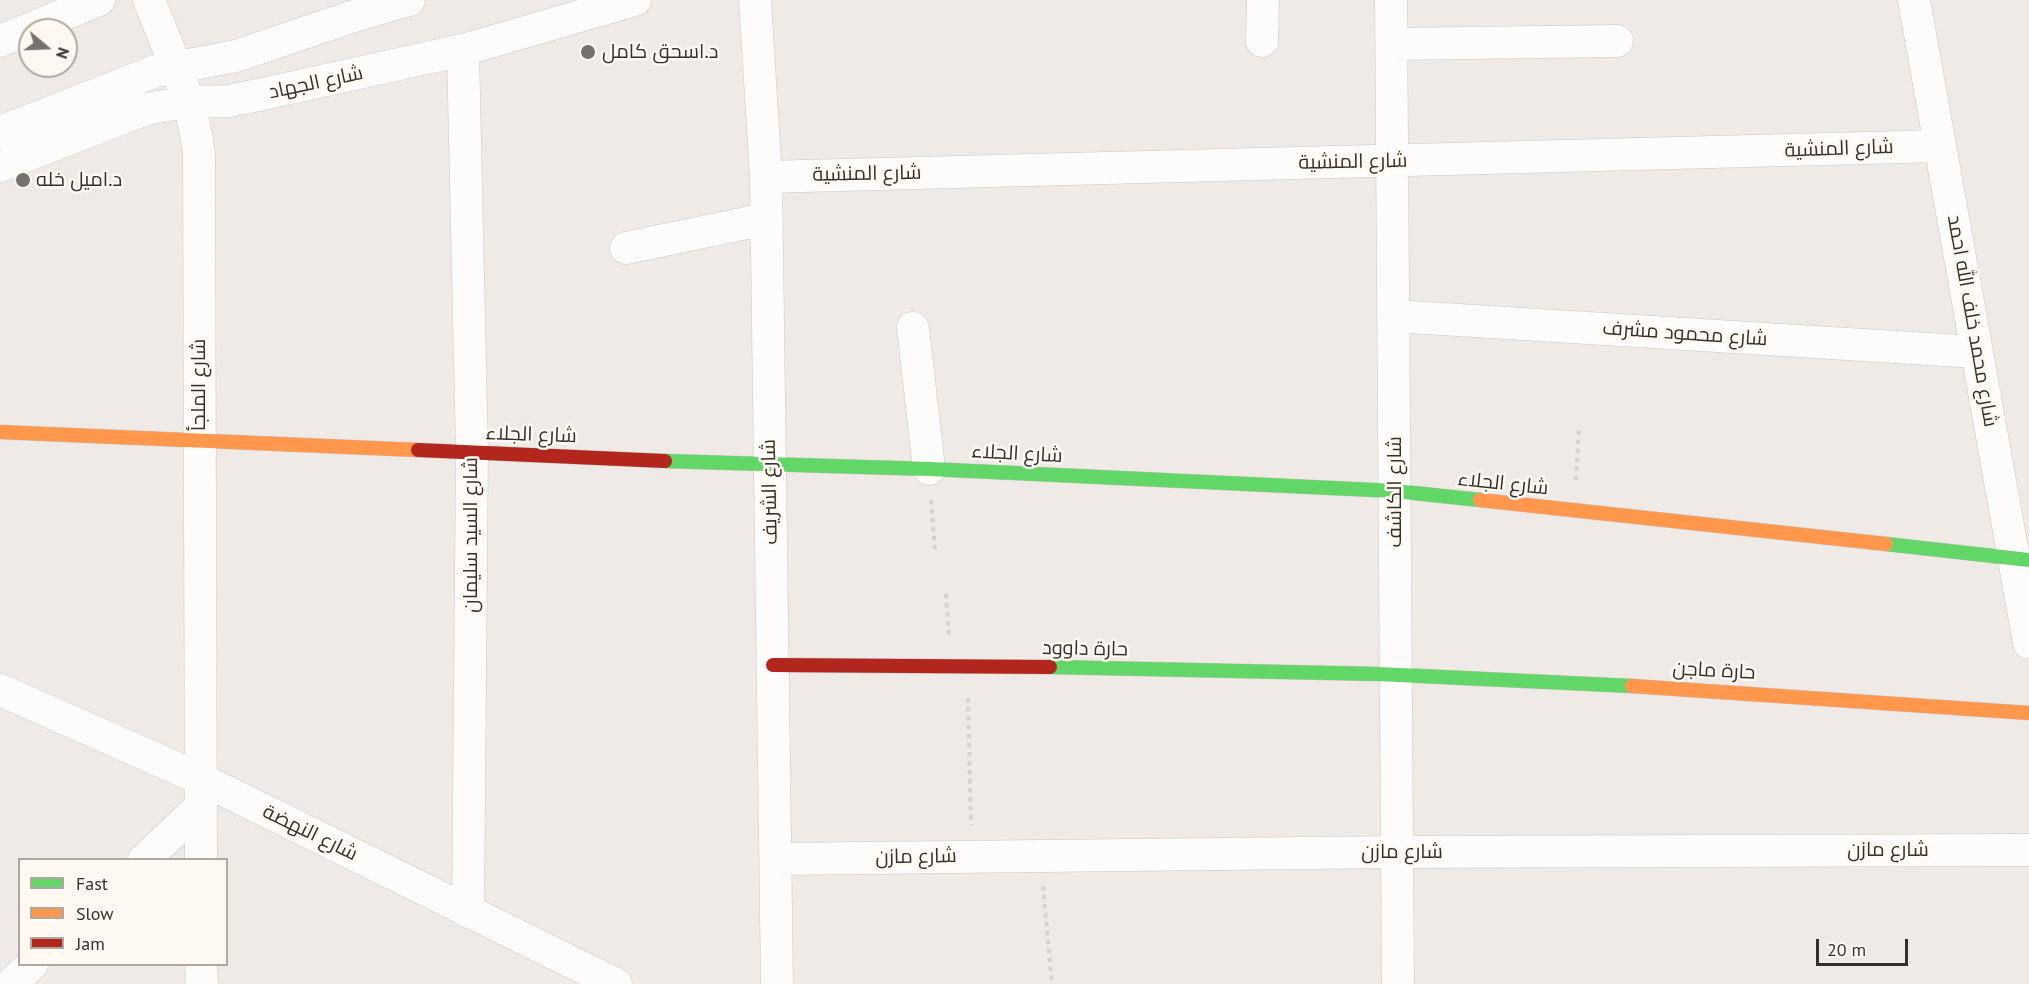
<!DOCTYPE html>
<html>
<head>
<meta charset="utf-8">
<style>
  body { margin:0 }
  #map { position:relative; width:2029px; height:984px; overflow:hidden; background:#efeae5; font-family:"PT Sans",sans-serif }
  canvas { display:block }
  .legend { position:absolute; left:18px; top:858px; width:210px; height:108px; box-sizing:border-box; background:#fff8f1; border:2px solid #aea8a3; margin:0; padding:8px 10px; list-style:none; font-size:18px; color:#34312d }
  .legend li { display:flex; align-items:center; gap:12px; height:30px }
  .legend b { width:30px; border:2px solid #aea8a3 }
  .north { position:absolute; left:18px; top:18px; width:60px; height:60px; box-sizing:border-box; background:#fff8f1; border:2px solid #aea8a3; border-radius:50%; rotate:109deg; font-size:16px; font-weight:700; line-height:24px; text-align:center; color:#34312d }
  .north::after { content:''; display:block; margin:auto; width:21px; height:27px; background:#75726d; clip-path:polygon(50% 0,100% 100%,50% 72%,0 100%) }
  .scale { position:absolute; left:1816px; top:939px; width:92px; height:27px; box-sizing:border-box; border:3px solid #34312d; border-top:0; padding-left:8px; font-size:18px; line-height:21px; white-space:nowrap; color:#34312d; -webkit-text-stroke:4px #fff8f1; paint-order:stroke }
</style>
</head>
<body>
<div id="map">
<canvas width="2029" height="984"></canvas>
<ul class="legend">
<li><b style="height:8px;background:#63d668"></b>Fast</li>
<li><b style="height:8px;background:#ff974d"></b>Slow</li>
<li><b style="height:8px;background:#b3261e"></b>Jam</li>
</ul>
<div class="north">N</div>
<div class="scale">20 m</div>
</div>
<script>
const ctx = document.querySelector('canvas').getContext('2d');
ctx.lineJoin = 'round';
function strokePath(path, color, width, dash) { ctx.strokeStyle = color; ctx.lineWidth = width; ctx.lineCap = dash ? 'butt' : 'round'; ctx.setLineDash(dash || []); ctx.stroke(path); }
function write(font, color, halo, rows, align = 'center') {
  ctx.font = font + ' "PT Sans",Cairo,sans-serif'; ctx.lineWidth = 5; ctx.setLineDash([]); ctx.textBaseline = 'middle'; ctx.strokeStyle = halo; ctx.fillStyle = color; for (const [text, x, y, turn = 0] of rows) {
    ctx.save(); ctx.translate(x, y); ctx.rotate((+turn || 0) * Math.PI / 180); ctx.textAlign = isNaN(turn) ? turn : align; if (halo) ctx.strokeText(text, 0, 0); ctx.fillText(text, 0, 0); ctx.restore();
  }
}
const path = new Path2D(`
  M1576 480 1579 426
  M931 500 935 550
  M946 594 949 636
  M968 698 971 825
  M1043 886 1052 984`);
const street = new Path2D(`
  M149 0C168 49 193 100 199 153L201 860
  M755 0 766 177 777 984
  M1391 0 1398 984
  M1914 0 2029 643
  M0 41 99 0
  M1262 41 1263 0
  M1392 44 1617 41
  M463 50 472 452 468 912
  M0 132 156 71 236 56 354 16 409 0
  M0 166 146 109 187 102 229 101 249 97 463 50 635 0
  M766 177 1940 146
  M626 248 766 219
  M1393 316 1977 352
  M913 328 929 469
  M0 690 201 779 616 984
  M776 859 1396 852 2029 850
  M144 860 201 806
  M201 964 202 984
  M11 984 32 964`);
const fast = new Path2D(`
  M665 461 929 469 1395 491 1480 500
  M1886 544 2029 560
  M1050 667 1378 674 1632 686`);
const slow = new Path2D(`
  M0 432 418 450
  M1480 500 1886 544
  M1632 686 2029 713`);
const jam = new Path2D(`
  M418 450 665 461
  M773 665 1050 667`);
const markers = [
  [588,52,8,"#75726d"],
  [23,180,8,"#75726d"]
];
const poiNames = [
  ["د.اسحق كامل",602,52],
  ["د.اميل خله",36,180]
];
const streetNames = [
  ["شارع الجهاد",316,83,-12],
  ["شارع المنشية",1839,149,-2],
  ["شارع المنشية",1353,162,-1],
  ["شارع المنشية",867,174,-1],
  ["شارع محمد خلف الله احمد",1972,321,80],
  ["شارع محمود مشرف",1685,334,4],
  ["شارع الملجأ",199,385,-90],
  ["شارع الجلاء",531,435,2],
  ["شارع الجلاء",1017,454,3],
  ["شارع الجلاء",1503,484,6],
  ["شارع الشريف",770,492,-91],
  ["شارع الكاشف",1395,492,-90],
  ["شارع السيد سليمان",471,535,-90],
  ["حارة داوود",1085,649,1],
  ["حارة ماجن",1714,671,3],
  ["شارع النهضة",310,833,26],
  ["شارع مازن",1888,850],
  ["شارع مازن",1402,852],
  ["شارع مازن",916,857,-1]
];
strokePath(street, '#cbc7c3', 33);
strokePath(fast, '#cbc7c3', 15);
strokePath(slow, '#cbc7c3', 15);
strokePath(jam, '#cbc7c3', 15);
strokePath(path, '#d5d3d1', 4, [4.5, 4.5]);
strokePath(street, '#fdfcfb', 32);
strokePath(fast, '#63d668', 14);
strokePath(slow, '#ff974d', 14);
strokePath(jam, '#b3261e', 14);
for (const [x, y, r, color] of markers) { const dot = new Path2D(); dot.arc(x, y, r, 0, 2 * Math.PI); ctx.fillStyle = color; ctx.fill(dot); strokePath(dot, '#fff8f1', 2); }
write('20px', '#34312d', '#fff8f1', poiNames, 'left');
write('20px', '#34312d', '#fff8f1', streetNames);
</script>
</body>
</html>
